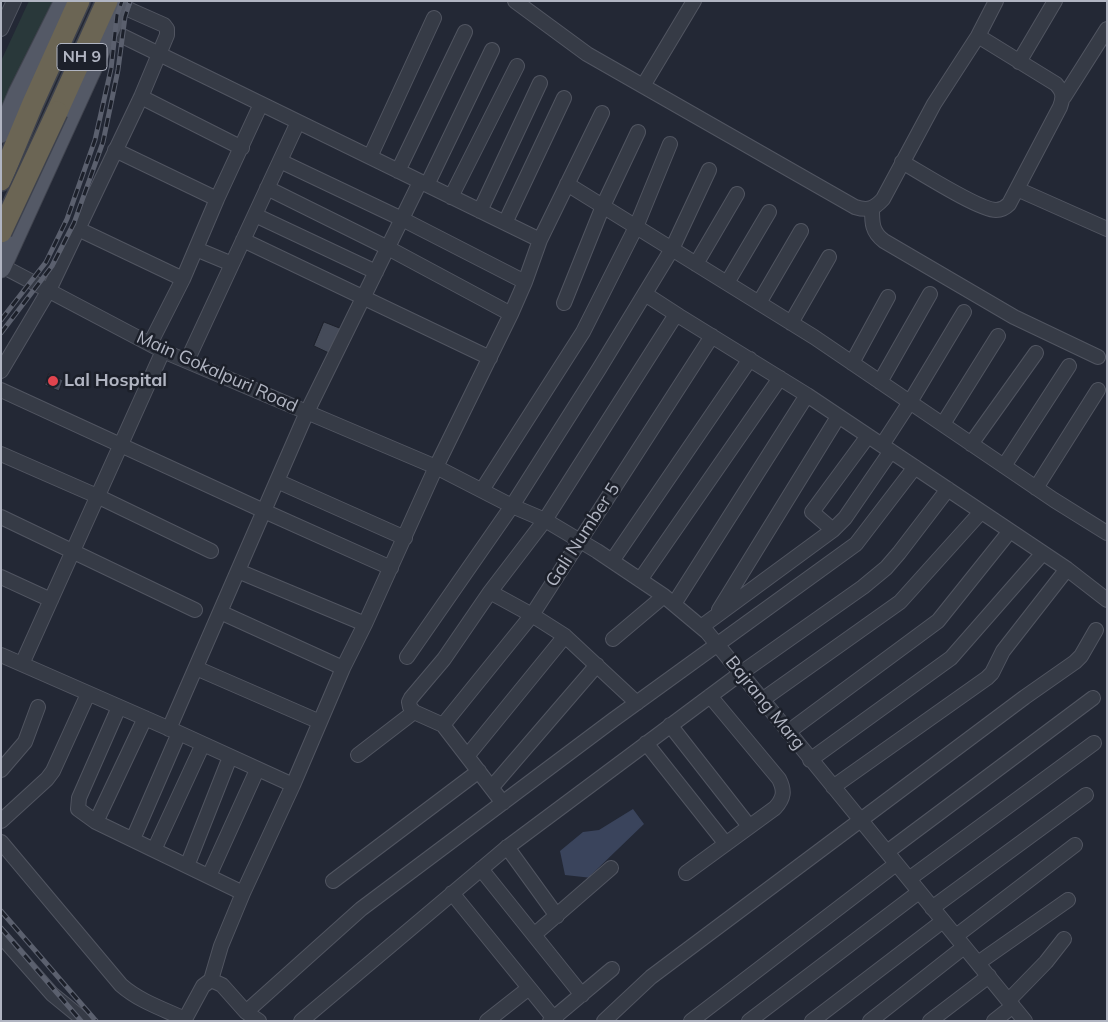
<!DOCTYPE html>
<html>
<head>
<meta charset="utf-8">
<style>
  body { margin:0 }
  #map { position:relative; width:1108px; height:1022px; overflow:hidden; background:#232835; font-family:Mulish,sans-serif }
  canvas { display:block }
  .frame { position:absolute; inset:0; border:2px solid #b1b5c2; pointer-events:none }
</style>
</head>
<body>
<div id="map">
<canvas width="1108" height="1022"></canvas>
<div class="frame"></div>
</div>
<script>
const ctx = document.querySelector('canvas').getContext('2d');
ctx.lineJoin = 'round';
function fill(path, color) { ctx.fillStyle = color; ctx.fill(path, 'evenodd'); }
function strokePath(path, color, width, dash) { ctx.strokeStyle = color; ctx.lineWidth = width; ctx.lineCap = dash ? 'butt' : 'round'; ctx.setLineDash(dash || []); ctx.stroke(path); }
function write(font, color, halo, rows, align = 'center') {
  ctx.font = font + ' Mulish,sans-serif'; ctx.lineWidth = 5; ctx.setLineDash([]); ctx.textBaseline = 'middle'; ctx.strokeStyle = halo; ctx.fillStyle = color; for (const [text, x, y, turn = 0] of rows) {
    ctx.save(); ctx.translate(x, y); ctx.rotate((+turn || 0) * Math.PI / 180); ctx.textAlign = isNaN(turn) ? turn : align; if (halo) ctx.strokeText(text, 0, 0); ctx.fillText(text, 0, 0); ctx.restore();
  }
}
const green = new Path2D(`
  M29 1H59L1 124V61Z`);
const water = new Path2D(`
  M633 809 644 824 591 875 592 878 565 875 560 851 583 832 599 830Z`);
const building = new Path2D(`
  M324 322 342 329 331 354 314 346Z
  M49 374 63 380 59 391 45 385Z`);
const minor = new Path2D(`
  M515 1 587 54 855 207C868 211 874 209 883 199L934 104 978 36 996 1
  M1 29 14 1
  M110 30 540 240
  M1019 62 1055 1
  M643 86 694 1
  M141 97 242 148
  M1064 97 1107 29
  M115 150 217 199
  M370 157 434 18
  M280 161 402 219 525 282
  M902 162C920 172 979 210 996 210 1002 210 1005 208 1009 204L1060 107C1064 96 1063 92 1056 84L978 36
  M398 171 465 32
  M567 184 814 337 1054 500 1107 533
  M427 185 492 50
  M267 188 388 248 511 314
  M1017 189 1107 229
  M451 197 517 66
  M872 209C872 223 872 232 884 241L1014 317 1098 357
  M480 211 540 83
  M255 215 376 272
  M505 223 564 98
  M78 229 183 279
  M243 240 490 358
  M196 249 232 264
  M696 264 737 194
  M2 266 163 351 436 467 512 506 545 520 597 551 664 596 707 632 1025 1021
  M727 283 769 212
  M645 294 679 316
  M564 303 603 206 638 132
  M759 303 801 231
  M791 323 829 257
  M150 344 183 279 217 199 261 104
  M187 361 298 122
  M852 363 888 297
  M1 371 49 290 141 97 167 35V29L164 25 121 6
  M880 382 930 294
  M1 390 264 511 391 568
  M943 424 998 336
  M971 444 1036 353
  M882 445 910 402 964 312
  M1 454 97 496 211 551
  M1004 466 1069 366
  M277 481 405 538
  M1036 488 1098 390
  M482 490 583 332 636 227 670 144
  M1 517 195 610
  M833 530 812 512 868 436
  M612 561 750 359
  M238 571 365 624
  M1 577 51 600
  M640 580 780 378
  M490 592 532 615 565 636 637 703
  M674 604 807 395
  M719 610 838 417
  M220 612 343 668
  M701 627 833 530 845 518 891 451
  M613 639 664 596
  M1 655 179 733 293 785
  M407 657 512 506 599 369 672 249 709 170
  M22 664 163 351
  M196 668 320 722
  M762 700 900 602 981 512
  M119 707 79 798 78 809 96 822 243 893
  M443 725 532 615 712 336
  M670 725 749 826
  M169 729 307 412 420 182
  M788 732 938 621 1010 531
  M646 743 726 844
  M358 755 414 712
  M468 755 565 636
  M810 760 951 658 1043 553
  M1 770 25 742 38 707
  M492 787 597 665
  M833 787 987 678 992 673 1003 651 1067 569
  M503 803 443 725 414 712 410 707 409 702 411 698 444 659 490 592 545 520 675 316H679L684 319 807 395 1067 569 1107 600
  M1 821 47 779 53 771 88 694
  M96 822 145 718
  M133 839 179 733
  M1 842 121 985C139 1001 163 1009 185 1019
  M507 847 557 916
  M154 850 203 744
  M887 852 1093 698
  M187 866 230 757
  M481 869 582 995
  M686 873 775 808C784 798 785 791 779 779L710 696
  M209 876 257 770
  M909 879 1094 743
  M333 881 479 771
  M452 893 556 1021
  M932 908 1086 795
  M535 934 611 868
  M1 936 52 994 85 1021
  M956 936 1075 845
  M978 963 1068 900
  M211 980 222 985 246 1012 259 1021
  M1009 1000 1046 962 1064 939
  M246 1012 361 909 613 720 856 544 915 467
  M184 1021 203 986 211 980 221 946 243 893 293 785 343 668 365 624 436 467 511 314 525 282 540 240 602 113
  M301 1021 505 849 741 673 863 587 886 568 899 553 948 489
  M487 1021 529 988
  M550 1021 612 969
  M604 1021 651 977 1025 697 1075 662 1081 656 1096 630
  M691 1021 896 864
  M749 1021 919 892
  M812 1021 943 921
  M870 1021 964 947
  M930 1021 989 976
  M994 1021 1013 1006`);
const major = new Path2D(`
  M1 133 18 93 64 1
  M1 268 123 1`);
const highway = new Path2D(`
  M57 112 107 1
  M1 180 33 103 79 1`);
const rail = new Path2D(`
  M1 320 46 262 67 219 95 140 111 69 117 15 122 1
  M1 333 52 266 74 223 103 142 118 70 125 17 130 1
  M1 911 96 1021
  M1 928 81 1021`);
const highwayBridge = new Path2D(`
  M1 232 57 112`);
const markers = [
  [53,381,6,"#e0444e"]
];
const shields = [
  [82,57,50]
];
const shieldNames = [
  ["NH 9",82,57]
];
const streetNames = [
  ["Main Gokalpuri Road",217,372,24],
  ["Gali Number 5",583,535,-57],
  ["Bajrang Marg",765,703,51]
];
const poiNames = [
  ["Lal Hospital",64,381]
];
fill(green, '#29383a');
fill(water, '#3a445c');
fill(building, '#454b59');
strokePath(building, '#1e222c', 1);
strokePath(minor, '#515561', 16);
strokePath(major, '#40444f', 21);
strokePath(highway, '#3e424d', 24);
strokePath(minor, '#363b46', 14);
strokePath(major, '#545966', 19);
strokePath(highway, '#6b6554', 21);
strokePath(rail, '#5b606e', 5);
strokePath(rail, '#1c202a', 3, [9]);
strokePath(highwayBridge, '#3e424d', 24, []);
strokePath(highwayBridge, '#6b6554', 21);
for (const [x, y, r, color] of markers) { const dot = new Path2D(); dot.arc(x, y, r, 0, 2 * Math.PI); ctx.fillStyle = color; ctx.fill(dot); strokePath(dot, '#1c202a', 2); }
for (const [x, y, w] of shields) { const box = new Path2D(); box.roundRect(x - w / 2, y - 13.5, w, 27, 4); ctx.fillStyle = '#1c202a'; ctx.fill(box); strokePath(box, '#b1b5c2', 1); }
write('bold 16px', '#b1b5c2', null, shieldNames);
write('18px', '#b1b5c2', '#1c202a', streetNames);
write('bold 18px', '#b1b5c2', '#1c202a', poiNames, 'left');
</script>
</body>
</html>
